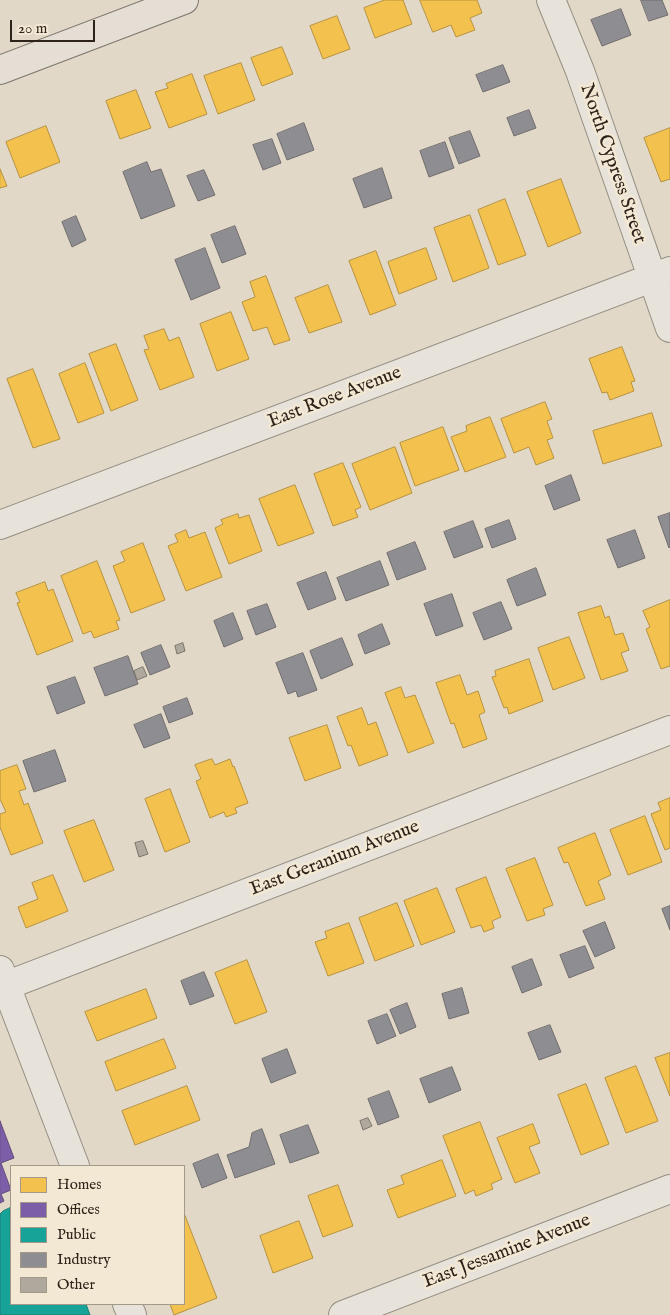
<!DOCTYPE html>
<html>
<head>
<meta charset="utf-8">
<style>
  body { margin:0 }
  #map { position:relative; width:670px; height:1315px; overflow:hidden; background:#e2d8c7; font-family:"IM FELL English",serif }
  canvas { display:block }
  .legend { position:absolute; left:10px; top:1165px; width:175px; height:140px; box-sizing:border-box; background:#f3e8d3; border:1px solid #a49989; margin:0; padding:6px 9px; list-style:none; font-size:15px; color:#2e231b }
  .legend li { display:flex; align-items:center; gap:10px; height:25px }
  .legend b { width:25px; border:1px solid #a49989 }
  .scale { position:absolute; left:10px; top:20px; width:85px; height:22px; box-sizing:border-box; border:2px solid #2e231b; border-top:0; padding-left:6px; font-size:15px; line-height:18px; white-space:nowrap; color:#2e231b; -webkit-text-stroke:4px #f3e8d3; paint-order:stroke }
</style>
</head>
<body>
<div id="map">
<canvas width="670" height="1315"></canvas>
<ul class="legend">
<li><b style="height:14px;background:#f2c14e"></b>Homes</li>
<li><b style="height:14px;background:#7b5ea7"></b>Offices</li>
<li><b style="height:14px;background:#17a398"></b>Public</li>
<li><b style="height:14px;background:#8d8d92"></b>Industry</li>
<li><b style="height:14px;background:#afa89d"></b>Other</li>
</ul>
<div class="scale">20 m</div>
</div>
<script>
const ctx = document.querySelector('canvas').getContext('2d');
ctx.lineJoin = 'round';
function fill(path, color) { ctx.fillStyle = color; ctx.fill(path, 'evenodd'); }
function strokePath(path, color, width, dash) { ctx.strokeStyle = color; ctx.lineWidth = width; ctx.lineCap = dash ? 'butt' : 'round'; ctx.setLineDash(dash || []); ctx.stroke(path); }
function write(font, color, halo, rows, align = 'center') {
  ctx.font = font + ' "IM FELL English",serif'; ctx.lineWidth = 5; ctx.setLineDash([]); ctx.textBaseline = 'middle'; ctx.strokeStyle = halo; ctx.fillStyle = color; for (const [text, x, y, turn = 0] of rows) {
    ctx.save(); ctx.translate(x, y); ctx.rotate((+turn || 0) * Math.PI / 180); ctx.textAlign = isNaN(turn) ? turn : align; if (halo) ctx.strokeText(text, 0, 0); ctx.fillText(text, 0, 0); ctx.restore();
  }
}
const homes = new Path2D(`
  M385 0H403L412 24 375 38 364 8Z
  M420 0H477L482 13 470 18 475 30 456 37 451 25 433 32Z
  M337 16 350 49 323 59 310 26Z
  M282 47 293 74 262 86 251 58Z
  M241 63 255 100 218 114 204 76Z
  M192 74 207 114 169 128 155 92 168 88 166 84Z
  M136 90 151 128 120 139 106 101Z
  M46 126 60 162 20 178 6 142Z
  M670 128V179L661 182 644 138Z
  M0 169 7 186 0 188Z
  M561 179 581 233 548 247 527 192Z
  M505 199 526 255 498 265 478 210Z
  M470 215 489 268 453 282 434 228Z
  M426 248 437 279 399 294 388 262Z
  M376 251 396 305 370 315 349 261Z
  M266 276 290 340 274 345 267 327 253 331 242 302 255 297 250 282Z
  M328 285 342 322 309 333 295 298Z
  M231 312 249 359 217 371 200 324Z
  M164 329 169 341 179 337 194 377 160 390 144 350 149 349 144 336Z
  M116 344 138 400 111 411 89 354Z
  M622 347 635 381 631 382 634 391 610 400 607 392 602 393 589 359Z
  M85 363 104 413 78 423 59 374Z
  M33 369 60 439 33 448 7 379Z
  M545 402 552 419 547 421 553 438 547 440 554 458 536 465 529 447 514 453 501 419Z
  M652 413 662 446 603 464 593 431Z
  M490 417 506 457 465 472 451 437 467 431 466 426Z
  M443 427 459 470 415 486 400 443Z
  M395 447 412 493 370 510 352 464Z
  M343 463 361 507 355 510 358 517 333 526 314 474Z
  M295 485 314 533 278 546 259 499Z
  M238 514 239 518 249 515 262 551 229 564 215 528 223 524 221 520Z
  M186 530 189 538 205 532 222 577 186 591 168 546 178 542 175 535Z
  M143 543 165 600 131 613 113 566 125 561 121 552Z
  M97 561 120 620 116 621 119 629 94 638 91 631 83 634 61 576Z
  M45 582 48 591 53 589 73 641 37 655 17 603 20 602 16 593Z
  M670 600V666L661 669 646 629 650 627 643 611Z
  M601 606 605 618 609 616 615 635 623 633 629 650 621 653 628 671 601 680 578 613Z
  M569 637 585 678 553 690 538 648Z
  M529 659 543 701 509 714 507 707 504 708 492 677 496 676 495 671Z
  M460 675 467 695 478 691 485 712 479 715 487 739 463 748 454 723 451 724 436 683Z
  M401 687 405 698 415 695 434 743 408 753 385 693Z
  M362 708 368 725 376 722 388 755 359 766 351 745 348 746 337 717Z
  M327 725 341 768 305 781 289 738Z
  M212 759 215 765 230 759 233 767 234 766 248 803 235 808 237 813 226 817 224 812 210 818 196 781 201 779 195 765Z
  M17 765 26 789 19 791 24 805 28 803 43 843 11 855 0 827V814L6 812 0 799V771Z
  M170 789 190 842 165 852 145 799Z
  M670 798V848L665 850 651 814 661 810 658 803Z
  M645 816 662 862 628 875 610 830Z
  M94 820 114 870 84 882 64 831Z
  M595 833 611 875 598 881 605 899 586 906 568 862 564 863 558 848Z
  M535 858 553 905 543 909 545 915 527 921 506 869Z
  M53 875 68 911 26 928 18 907 38 899 32 883Z
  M486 877 501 917 492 921 494 928 484 932 481 925 471 928 456 889Z
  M437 888 455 932 421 945 404 901Z
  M397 903 414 946 375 961 359 918Z
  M349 923 364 963 328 976 315 942 327 938 325 932Z
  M247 960 267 1012 235 1024 215 973Z
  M146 989 157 1018 97 1041 85 1012Z
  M164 1039 176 1068 116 1091 105 1062Z
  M670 1053V1096L655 1058Z
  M636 1066 658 1121 626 1133 605 1078Z
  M586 1084 609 1144 581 1155 558 1095Z
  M187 1086 200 1120 135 1145 122 1111Z
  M480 1122 502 1179 491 1184 493 1189 476 1196 474 1190 465 1194 443 1136Z
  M533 1124 540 1143 529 1147 540 1173 515 1183 497 1138Z
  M442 1160 456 1196 398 1218 387 1190 404 1184 401 1176Z
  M338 1185 353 1226 323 1237 308 1196Z
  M184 1213 217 1298 174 1315 170 1304H184Z
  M299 1221 313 1258 273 1273 260 1236Z`);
const offices = new Path2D(`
  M0 1121 14 1158 1 1163 11 1190 1 1194 4 1201 0 1203Z`);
const public = new Path2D(`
  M10 1208 11 1304H86L90 1315H0V1214L3 1211Z`);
const industry = new Path2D(`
  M641 0H662L668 15 649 21Z
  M621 9 631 35 602 46 591 20Z
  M503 65 510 82 483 92 476 75Z
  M529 110 536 128 514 136 507 118Z
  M304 123 314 150 287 160 277 134Z
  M470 131 480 156 459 164 449 138Z
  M272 139 281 163 263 170 253 145Z
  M445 142 454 168 429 177 420 151Z
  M147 162 151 172 161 169 175 206 141 219 123 172Z
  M382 168 392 198 364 208 353 179Z
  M204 170 215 195 198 201 187 176Z
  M76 216 86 240 72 247 62 222Z
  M235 226 246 254 222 263 211 235Z
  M205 248 220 288 191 300 175 260Z
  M571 475 580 500 554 510 545 486Z
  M670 513V547L669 548 658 517Z
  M509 520 516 539 492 548 485 529Z
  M473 521 483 547 454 558 444 532Z
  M635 530 645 558 618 568 607 540Z
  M415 542 426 569 397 580 387 553Z
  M380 561 389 585 346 601 337 578Z
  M536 568 546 595 517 606 507 580Z
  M326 572 336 599 308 610 297 583Z
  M452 594 463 626 436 636 424 604Z
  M501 602 512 629 484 640 473 613Z
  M267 604 276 627 256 635 247 611Z
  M233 613 243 639 224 647 214 621Z
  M382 624 390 644 365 654 358 635Z
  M342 638 353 665 321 679 310 651Z
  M161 645 170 667 150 675 141 653Z
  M303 653 317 690 298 697 296 691 288 694 276 663Z
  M128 656 138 684 105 696 94 668Z
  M75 677 85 703 57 714 47 687Z
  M187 698 193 714 169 723 163 707Z
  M161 714 170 738 144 748 134 725Z
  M55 750 66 781 34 792 23 761Z
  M670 906V930L662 909Z
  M605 922 615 948 595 957 583 931Z
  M585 946 594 968 569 978 560 955Z
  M532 959 542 985 522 993 512 967Z
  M204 972 214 996 190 1005 181 981Z
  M462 988 469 1013 449 1019 442 994Z
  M407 1003 416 1027 400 1034 390 1010Z
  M387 1014 396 1036 377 1044 368 1021Z
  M550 1025 561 1052 539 1060 528 1033Z
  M287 1049 296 1073 271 1083 262 1059Z
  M452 1067 461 1090 429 1103 420 1079Z
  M389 1091 399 1117 378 1125 368 1099Z
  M308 1125 319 1153 290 1163 280 1135Z
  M262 1129 275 1164 235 1178 227 1155 249 1147 252 1133Z
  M218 1154 227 1178 202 1188 193 1164Z`);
const building = new Path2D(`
  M183 643 185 651 177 654 175 646Z
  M143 667 147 676 137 680 134 671Z
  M143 841 148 854 139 857 135 843Z
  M368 1118 372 1126 363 1130 360 1121Z`);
const minor = new Path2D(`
  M551 0 580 71 670 328
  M0 525 670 271
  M0 970 75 1166
  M0 988 670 730
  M127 1304 132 1315
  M343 1315 670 1189`);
const major = new Path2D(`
  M0 70 184 0`);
const streetNames = [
  ["North Cypress Street",612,164,71],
  ["East Rose Avenue",335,398,-21],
  ["East Geranium Avenue",335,859,-21],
  ["East Jessamine Avenue",507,1252,-21]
];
fill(homes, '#f2c14e');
strokePath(homes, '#b7923f', 1);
fill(offices, '#7b5ea7');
strokePath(offices, '#644c7d', 1);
fill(public, '#17a398');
strokePath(public, '#1e7d72', 1);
fill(industry, '#8d8d92');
strokePath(industry, '#706d6e', 1);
fill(building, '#afa89d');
strokePath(building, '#7c756c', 1);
strokePath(minor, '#948e83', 30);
strokePath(major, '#7c756c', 30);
strokePath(minor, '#e8e3da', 28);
strokePath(major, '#e4ded5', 28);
write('19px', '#2e231b', '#f3e8d3', streetNames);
</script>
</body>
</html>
